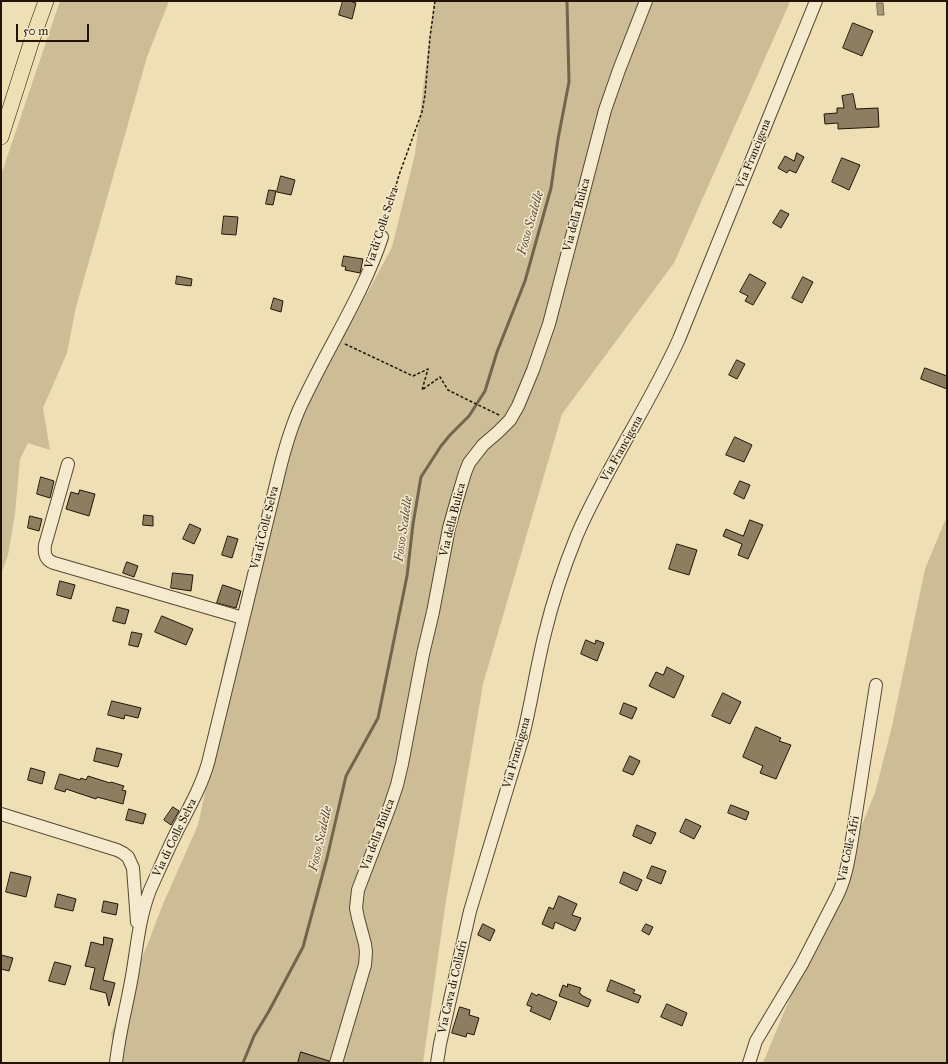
<!DOCTYPE html>
<html>
<head>
<meta charset="utf-8">
<style>
  body { margin:0 }
  #map { position:relative; width:948px; height:1064px; overflow:hidden; background:#efdfb4; font-family:"IM FELL Great Primer",serif }
  canvas { display:block }
  .frame { position:absolute; inset:0; border:2px solid #221507; pointer-events:none }
  .scale { position:absolute; left:16px; top:24px; width:73px; height:18px; box-sizing:border-box; border:2px solid #221507; border-top:0; padding-left:5px; font-size:12px; line-height:14px; white-space:nowrap; color:#221507; -webkit-text-stroke:3px #f5eace; paint-order:stroke }
</style>
</head>
<body>
<div id="map">
<canvas width="948" height="1064"></canvas>
<div class="frame"></div>
<div class="scale">50 m</div>
</div>
<script>
const ctx = document.querySelector('canvas').getContext('2d');
ctx.lineJoin = 'round';
function fill(path, color) { ctx.fillStyle = color; ctx.fill(path, 'evenodd'); }
function strokePath(path, color, width, dash) { ctx.strokeStyle = color; ctx.lineWidth = width; ctx.lineCap = dash ? 'butt' : 'round'; ctx.setLineDash(dash || []); ctx.stroke(path); }
function write(font, color, halo, rows, align = 'center') {
  ctx.font = font + ' "IM FELL Great Primer",serif'; ctx.lineWidth = 3; ctx.setLineDash([]); ctx.textBaseline = 'middle'; ctx.strokeStyle = halo; ctx.fillStyle = color; for (const [text, x, y, turn = 0] of rows) {
    ctx.save(); ctx.translate(x, y); ctx.rotate((+turn || 0) * Math.PI / 180); ctx.textAlign = isNaN(turn) ? turn : align; if (halo) ctx.strokeText(text, 0, 0); ctx.fillText(text, 0, 0); ctx.restore();
  }
}
const green = new Path2D(`
  M60 1H169L147 57 76 307 67 353 43 408 50 450 28 443 20 459 15 514 8 555 1 574V175Z
  M434 1H789V4L674 263 562 414 483 684 445 907 423 1063H118L111 1034 150 938 163 904 198 825 213 755 224 663 257 549 317 370 354 318 392 247 415 154Z
  M947 516V1063H763L875 793 892 726 925 569Z`);
const water = new Path2D(`
  M877 3H883L884 15H878Z`);
const stream = new Path2D(`
  M243 1063 254 1036 269 1011 303 947 327 858 346 776 378 718 407 576 413 524 421 477 441 446 450 435 469 416 485 391 497 352 525 281 551 188 558 139 569 82 567 1`);
const building = new Path2D(`
  M343 1H349L356 3 352 19 339 15Z
  M853 23 873 31 862 56 843 48Z
  M853 94 856 109 878 108 879 127 838 129V123L825 124 824 114 837 113V108H844L842 96Z
  M797 153 804 157 796 173 789 170 787 173 778 168 785 156 794 161Z
  M842 158 860 165 849 190 832 182Z
  M281 176 295 180 291 195 277 192Z
  M269 190 276 191 273 205 266 204Z
  M781 210 789 214 781 228 773 223Z
  M224 216 238 217 236 235 222 234Z
  M344 256 363 259 360 273 345 270 346 267 342 266Z
  M750 274 766 283 753 305 745 301 748 296 740 292Z
  M177 276 192 279 191 286 176 284Z
  M803 277 813 282 802 303 792 298Z
  M274 298 283 301 281 312 271 309Z
  M737 360 745 364 737 379 729 375Z
  M925 368 947 376V389L921 379Z
  M735 437 752 445 744 462 726 455Z
  M41 477 54 481 50 498 37 494Z
  M740 481 750 485 744 499 734 494Z
  M80 490 95 494 89 516 66 509 71 492 78 494Z
  M144 515 153 516V526L143 525Z
  M30 516 42 519 39 531 28 528Z
  M750 520 763 525 748 559 738 555 742 544 723 536 726 529 743 536Z
  M190 524 201 529 194 544 183 539Z
  M228 536 238 539 232 558 222 555Z
  M677 544 697 550 689 575 669 569Z
  M127 562 138 566 134 577 123 573Z
  M173 573 193 575 191 591 171 588Z
  M60 581 75 585 71 599 57 595Z
  M223 585 241 591 236 608 217 603Z
  M117 607 129 610 125 624 113 621Z
  M162 616 193 629 186 645 155 632Z
  M132 632 142 634 138 647 129 645Z
  M586 640 595 644 596 640 604 643 597 661 581 654Z
  M667 667 684 676 674 698 649 686 656 672 663 675Z
  M723 693 741 702 730 724 712 716Z
  M112 701 141 708 138 718 125 715 124 719 108 715Z
  M624 703 637 708 632 719 620 714Z
  M756 727 781 738 779 741 791 745 776 779 760 773 763 766 743 757Z
  M97 748 122 754 118 767 94 761Z
  M630 756 640 761 633 775 623 771Z
  M31 768 45 772 42 784 28 780Z
  M60 774 80 780 81 778 86 780 88 776 110 783 111 782 124 786 122 790 126 791 123 804 97 797 96 799 66 789 65 792 55 789Z
  M731 805 749 812 746 820 728 813Z
  M173 807 179 811 171 825 164 820Z
  M129 809 146 814 143 824 126 820Z
  M686 819 701 826 694 839 680 832Z
  M637 825 656 833 651 844 633 836Z
  M652 866 666 871 661 884 647 878Z
  M11 872 31 877 26 897 6 892Z
  M624 872 642 880 637 891 620 883Z
  M58 894 76 899 73 911 55 907Z
  M559 896 577 904 572 915 581 918 575 931 555 922 553 929 542 924 549 907 553 909Z
  M104 901 118 904 116 915 102 912Z
  M483 924 495 930 490 941 478 935Z
  M646 924 653 927 649 935 642 931Z
  M104 937 113 939 103 980 115 983 109 1006 106 993 90 989 95 968 85 966 88 955 91 942 103 945Z
  M1 955 13 958 9 971 1 969Z
  M55 962 71 966 65 985 49 981Z
  M611 980 635 990 633 993 641 996 638 1003 607 991Z
  M568 984 581 988 579 993 581 994V995L591 1000 588 1007 559 996 563 985 567 987Z
  M532 993 537 996 538 994 557 1002 550 1020 530 1011 532 1007 527 1005Z
  M667 1004 687 1013 682 1026 661 1017Z
  M460 1007 470 1010 469 1015 479 1018 474 1035 467 1033 466 1037 452 1033Z
  M301 1052 329 1061V1063H298Z`);
const path = new Path2D(`
  M384 227 399 175 422 112 425 95 430 37 435 1
  M345 344 413 376 428 369 422 390 440 377 448 390 468 400 499 415`);
const minor = new Path2D(`
  M68 464 45 545C44 553 45 560 54 563L243 618
  M1 814 117 850 123 853 128 857 133 868 137 922
  M116 1063C119 1034 127 1005 132 976 137 947 139 918 150 890 159 870 168 849 178 829 189 808 201 787 208 763L281 464C287 441 294 418 305 397 330 344 364 292 382 237
  M336 1063 365 965 366 952 365 944 358 918 356 908 358 890 390 806 397 785 402 764 423 654 433 612 449 528 456 503 465 473 469 463 483 445 498 432 510 420 518 406 533 370 549 324 605 110 619 70 646 1
  M437 1063 440 1044 470 911 522 740C531 705 536 669 545 633 553 600 564 567 577 535 606 468 649 406 679 339L816 1
  M749 1063 756 1041 802 964 838 894C846 877 849 858 852 839L876 685`);
const major = new Path2D(`
  M1 137 31 43 46 1`);
const streetNames = [
  ["Via Francigena",754,154,-68],
  ["Via della Bulica",577,215,-75],
  ["Via di Colle Selva",382,228,-72],
  ["Via Francigena",622,449,-61],
  ["Via della Bulica",453,520,-76],
  ["Via di Colle Selva",265,528,-76],
  ["Via Francigena",517,753,-74],
  ["Via della Bulica",378,835,-69],
  ["Via di Colle Selva",175,838,-64],
  ["Via Colle Afri",849,849,-78],
  ["Via Cava di Collafri",453,987,-77]
];
const waterNames = [
  ["Fosso Scalelle",531,223,-74],
  ["Fosso Scalelle",404,529,-82],
  ["Fosso Scalelle",321,839,-77]
];
fill(green, '#ccbd97');
fill(water, '#a99a79');
strokePath(water, '#73654b', 1);
strokePath(stream, '#73654b', 3);
fill(building, '#8d7e61');
strokePath(building, '#221507', 1);
strokePath(minor, '#554832', 14);
strokePath(major, '#221507', 16);
strokePath(path, '#221507', 1.5, [3, 2]);
strokePath(minor, '#f5eace', 12);
strokePath(major, '#efdfb4', 15);
write('12px', '#221507', '#f5eace', streetNames);
write('italic 13px', '#584a35', '#f5eace', waterNames);
</script>
</body>
</html>
